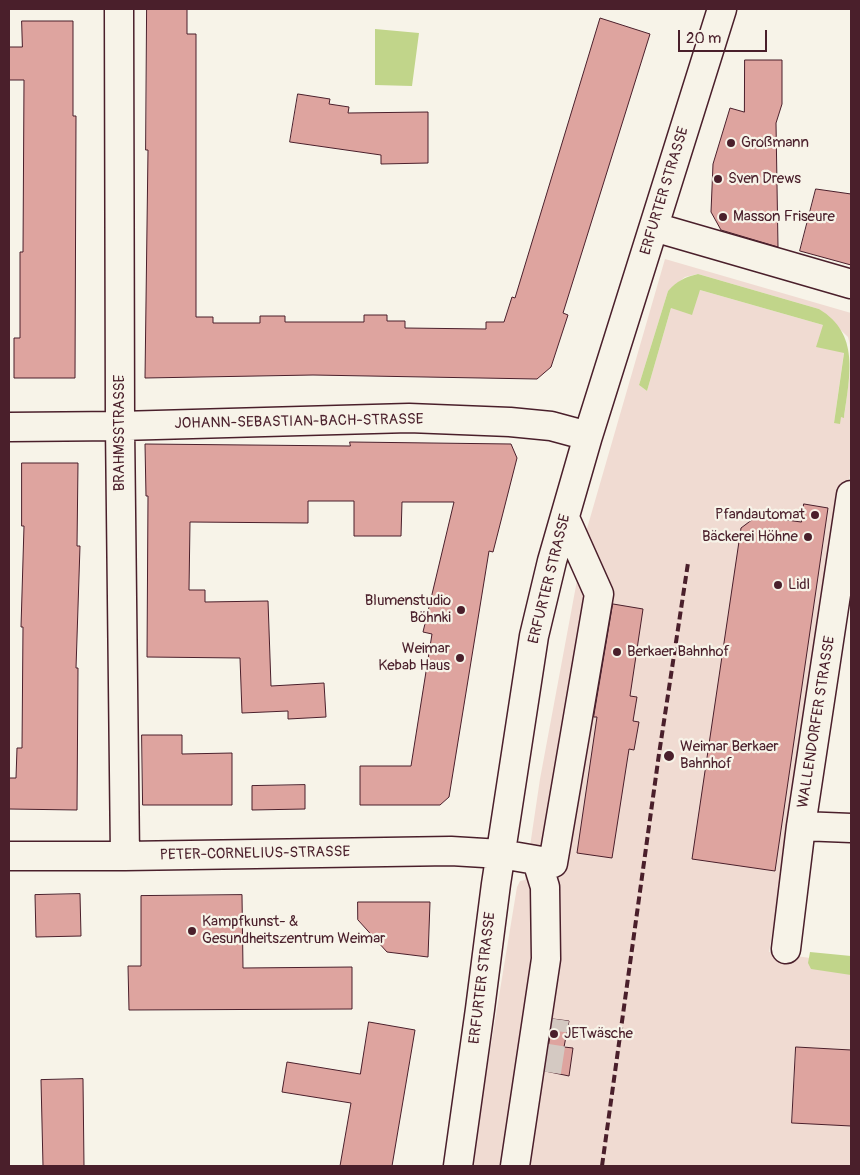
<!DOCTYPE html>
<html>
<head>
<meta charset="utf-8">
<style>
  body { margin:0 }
  #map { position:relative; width:860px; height:1175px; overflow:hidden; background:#f7f3e8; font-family:Pangolin,sans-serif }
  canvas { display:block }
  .frame { position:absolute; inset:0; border:10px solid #4a1f2b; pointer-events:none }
  .scale { position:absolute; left:678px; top:30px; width:89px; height:22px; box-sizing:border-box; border:2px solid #4a1f2b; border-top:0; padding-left:6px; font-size:15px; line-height:18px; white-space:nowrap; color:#4a1f2b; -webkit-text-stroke:4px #f7f3e8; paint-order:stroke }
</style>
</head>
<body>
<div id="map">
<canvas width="860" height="1175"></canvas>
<div class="frame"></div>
<div class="scale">20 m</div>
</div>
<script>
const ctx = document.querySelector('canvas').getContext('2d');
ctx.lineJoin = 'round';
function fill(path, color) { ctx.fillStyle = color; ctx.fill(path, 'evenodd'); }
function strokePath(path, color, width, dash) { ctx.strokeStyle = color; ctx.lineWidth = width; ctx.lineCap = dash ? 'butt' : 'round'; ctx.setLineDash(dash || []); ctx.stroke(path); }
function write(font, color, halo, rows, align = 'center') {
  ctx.font = font + ' Pangolin,sans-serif'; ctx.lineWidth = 4.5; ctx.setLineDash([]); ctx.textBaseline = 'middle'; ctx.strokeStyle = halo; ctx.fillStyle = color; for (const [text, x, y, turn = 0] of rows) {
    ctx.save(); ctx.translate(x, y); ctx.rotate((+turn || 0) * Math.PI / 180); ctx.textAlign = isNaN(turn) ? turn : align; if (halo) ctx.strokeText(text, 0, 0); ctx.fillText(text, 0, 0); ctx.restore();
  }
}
const built = new Path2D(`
  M665 259 851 313V349L848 337 819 309 698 274 685 277 668 291 639 385 647 391 671 308 700 290 823 325 844 352 834 423 841 417H844L851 365V469L769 952 851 964V1166H471L517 887 520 881 525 880 540 779 586 532Z`);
const green = new Path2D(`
  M375 29 419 33 412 86 375 85Z
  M698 274 819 309C860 334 850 374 844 418L841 417 840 424 834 423 844 353 816 347 823 325 700 290 692 315 671 308 647 391 639 385 668 291C677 281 685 277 698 274Z
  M810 952 851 956V975L811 969 808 963Z`);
const building = new Path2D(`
  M147 9H187V34H196V317H213V323H260V316H285V322H364V315H387V321H405V328L486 329V322H504L512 297 515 298 600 18 650 34 563 313 568 315 551 367 537 379 313 375 145 378 148 150H146Z
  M22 21H73V116H76L75 378H14V338H20V252H23L24 80H9V47H22Z
  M745 60H782V104L776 123 778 247 721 230 711 212 713 164 730 108 744 112Z
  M298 94 330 99 329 104 349 107 348 113 428 112V163L381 164V155L290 142Z
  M816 189 851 194V265L800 251Z
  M350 442 511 444 517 458 493 552 489 551 449 797 440 805H360V766H411L432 634 423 632 454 502H402L401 536H354V501H308V523L190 522 189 590H205V602L268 601 271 686 324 683 326 717 288 719V711L242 713 240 658 147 657 148 496H146L145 444 350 446Z
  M22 463H78L77 546H80L76 668H78L77 810 9 809V778H16L17 748H22L23 627H21L24 526H22Z
  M804 504 828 508 775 871 692 859 741 528 757 516 801 522Z
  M613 604 643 609 630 696 637 697 633 721 639 722 634 750 629 749 612 858 577 853 597 717H594Z
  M142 735H182V754L232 753V805H143Z
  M305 785V809L252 810V786Z
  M80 894 81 936 36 937 35 895Z
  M242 895 243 968 352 967V1009L129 1010 128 966H141V896Z
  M358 902H430L428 957 387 952 358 920Z
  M553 1019 569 1021 564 1047 573 1048 569 1076 545 1071Z
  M369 1022 415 1030 392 1166H340L351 1103 282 1092 287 1062 360 1074Z
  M796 1047 851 1050V1126L792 1123Z
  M83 1079 84 1166H43L41 1080Z`);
const minorTunnel = new Path2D(`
  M547 1072 555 1019`);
const minor = new Path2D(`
  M119 9 120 426 125 856
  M654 227 851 284
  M9 427 120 426 409 418 510 422 551 426 588 436
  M801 826 851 828
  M9 856H125L451 851 501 854 553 863 599 594 565 518
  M786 949 801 826 851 495
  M458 1166 480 1009 496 884 534 636 552 561 588 436 722 9
  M515 1166 546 959 545 887 537 861`);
const rail = new Path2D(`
  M602 1166 659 754 688 563`);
const markers = [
  [731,143,5,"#4a1f2b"],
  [718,179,5,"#4a1f2b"],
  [723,217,5,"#4a1f2b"],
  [815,515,5,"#4a1f2b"],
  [808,537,5,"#4a1f2b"],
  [778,585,5,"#4a1f2b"],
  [461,610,5,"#4a1f2b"],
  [617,652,5,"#4a1f2b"],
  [460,658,5,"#4a1f2b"],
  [669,756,6,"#4a1f2b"],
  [192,931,5,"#4a1f2b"],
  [554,1034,5,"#4a1f2b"]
];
const poiNames = [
  ["Großmann",741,143],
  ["Sven Drews",728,179],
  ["Masson Friseure",733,217],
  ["Pfandautomat",805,515,"right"],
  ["Bäckerei Höhne",798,537,"right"],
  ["Lidl",788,585],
  ["Blumenstudio",451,601,"right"],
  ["Böhnki",451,618,"right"],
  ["Weimar",450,649,"right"],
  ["Kebab Haus",450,666,"right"],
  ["Berkaer Bahnhof",627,652],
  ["Weimar Berkaer",680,747],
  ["Bahnhof",680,764],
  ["Kampfkunst- &",202,922],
  ["Gesundheitszentrum Weimar",202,939],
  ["JETwäsche",564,1034]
];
const streetNames = [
  ["ERFURTER STRASSE",665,191,-73],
  ["JOHANN-SEBASTIAN-BACH-STRASSE",299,422,-1],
  ["BRAHMSSTRASSE",120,433,-90],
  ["ERFURTER STRASSE",550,579,-76],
  ["WALLENDORFER STRASSE",817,722,-81],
  ["PETER-CORNELIUS-STRASSE",255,854,-1],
  ["ERFURTER STRASSE",483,978,-83]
];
fill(built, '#f0dbd2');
fill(green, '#c1d58a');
fill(building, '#dea49f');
strokePath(building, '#4a1f2b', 1);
strokePath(minorTunnel, '#d4c9c2', 28, [28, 14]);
strokePath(minor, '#4a1f2b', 31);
strokePath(minor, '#f7f3e8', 28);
strokePath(rail, '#4a1f2b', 4, [8, 4]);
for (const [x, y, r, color] of markers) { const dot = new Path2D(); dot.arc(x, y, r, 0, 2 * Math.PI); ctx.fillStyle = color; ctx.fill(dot); strokePath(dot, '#f7f3e8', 2); }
write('15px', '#4a1f2b', '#f7f3e8', poiNames, 'left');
write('15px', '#4a1f2b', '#f7f3e8', streetNames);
</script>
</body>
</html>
